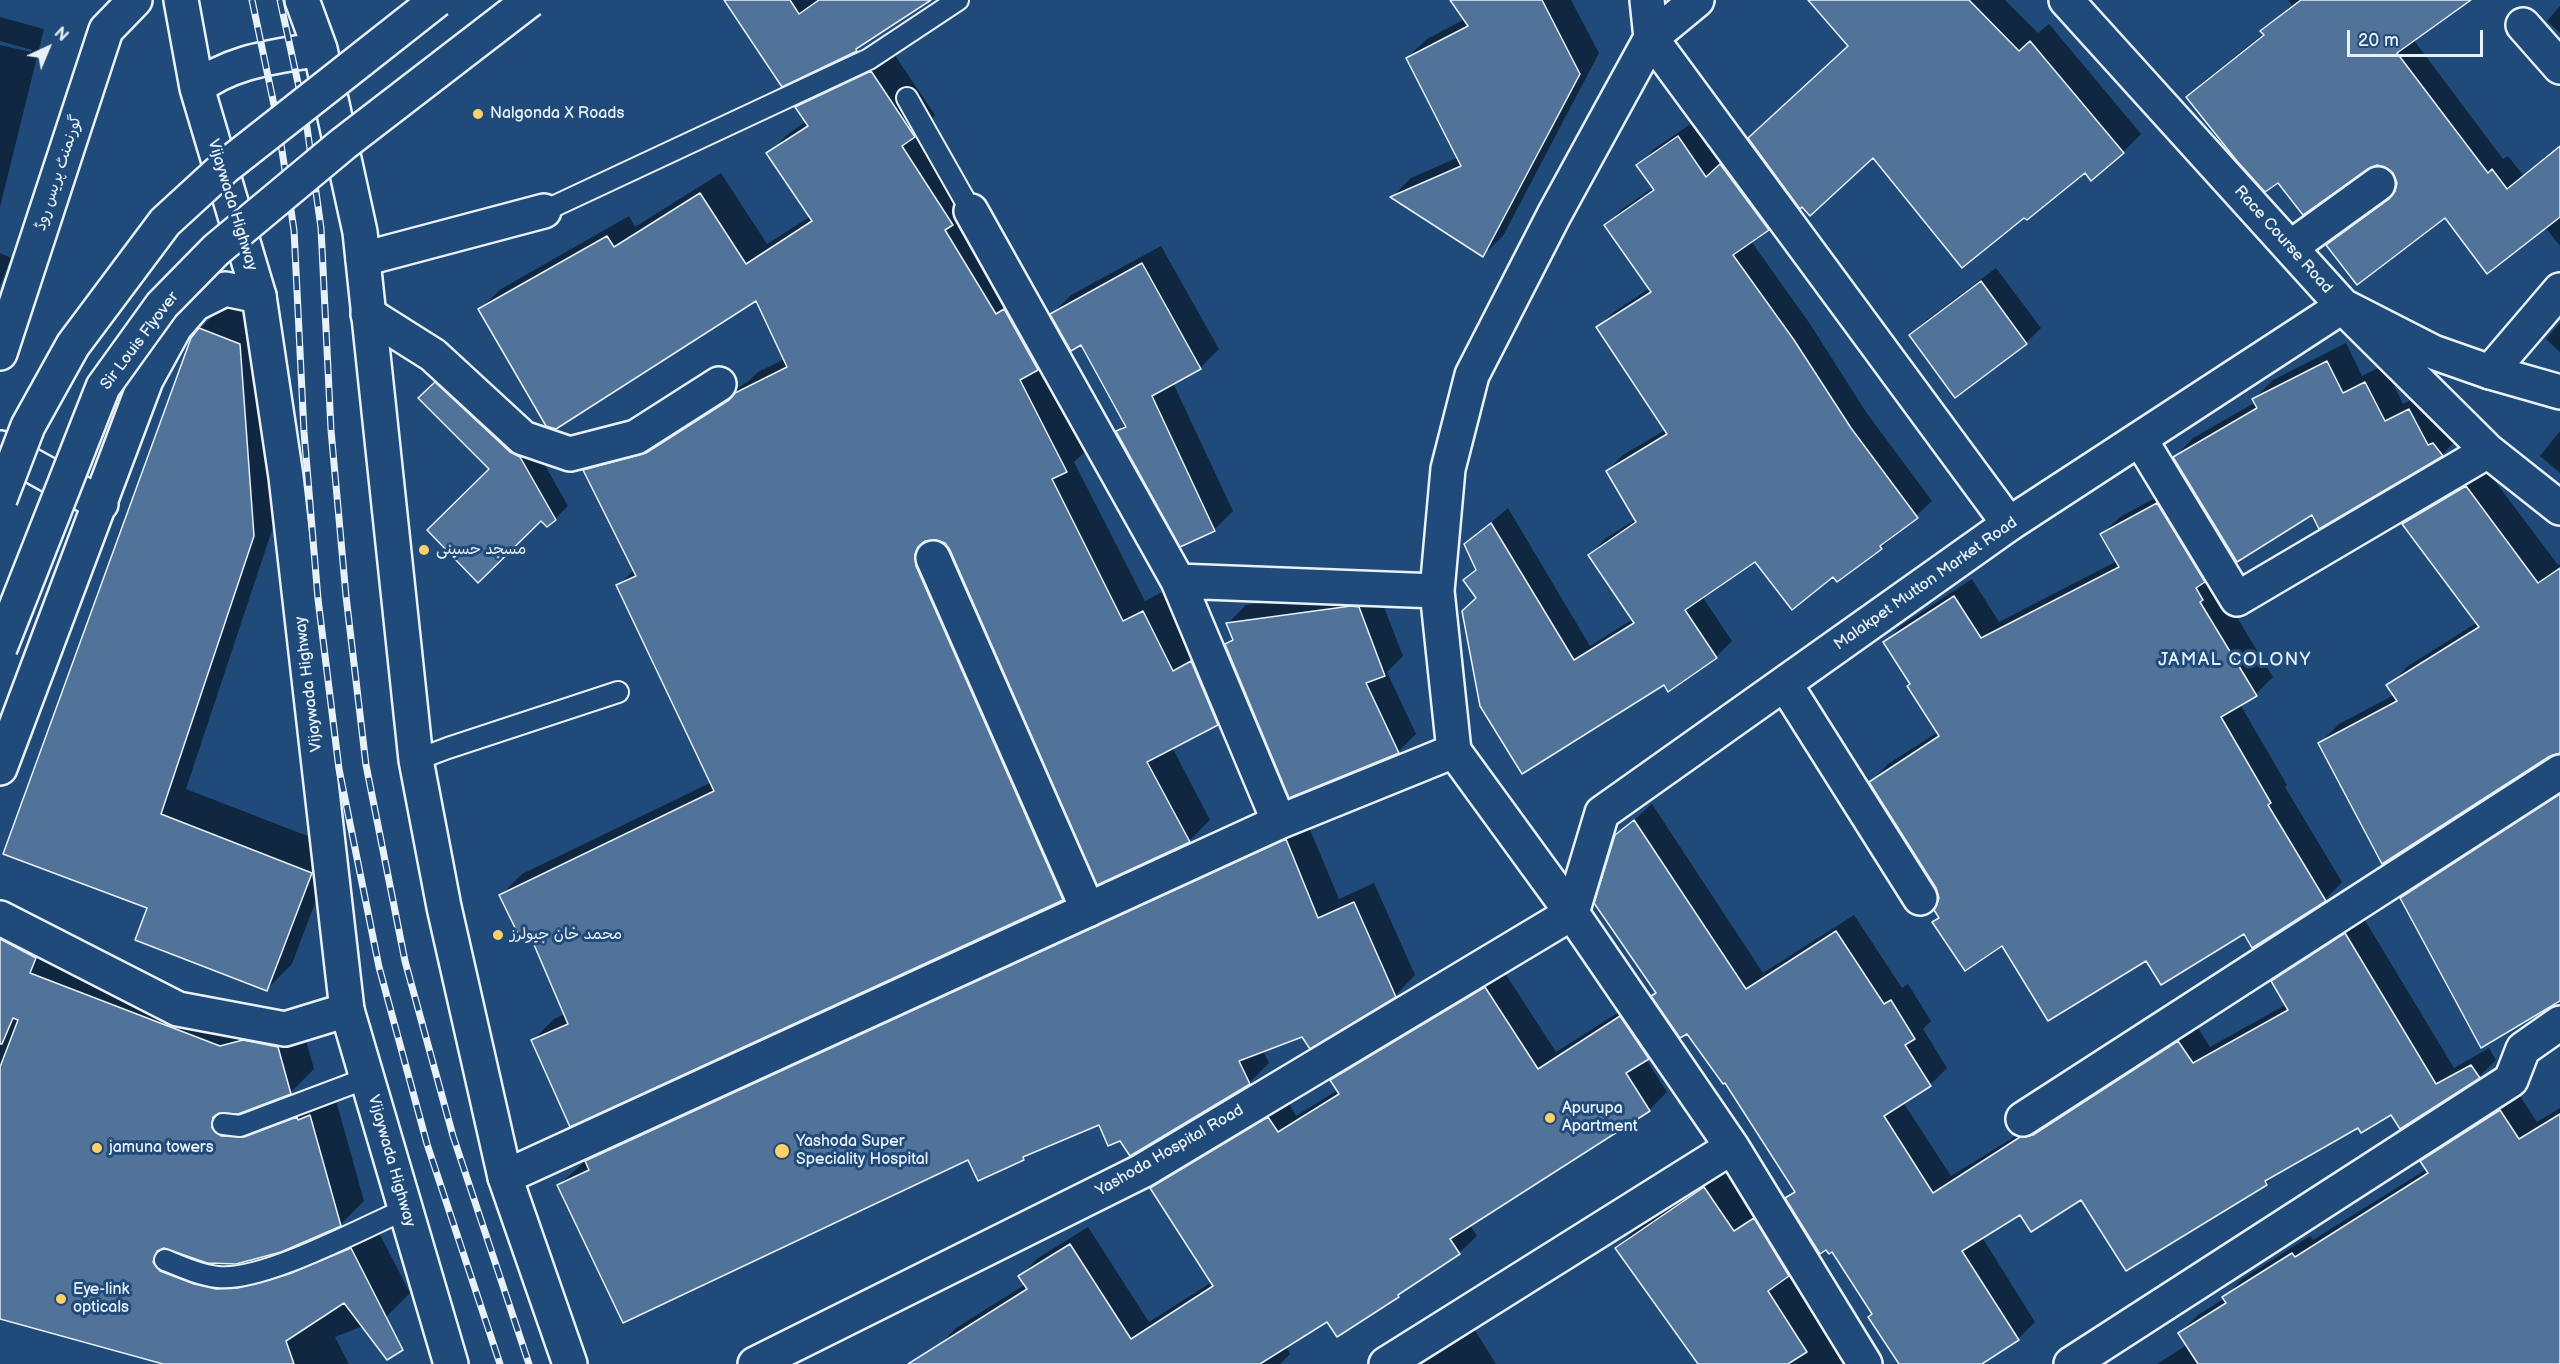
<!DOCTYPE html>
<html>
<head>
<meta charset="utf-8">
<style>
  body { margin:0 }
  #map { position:relative; width:2560px; height:1364px; overflow:hidden; background:#1f4a7a; font-family:"Balsamiq Sans",sans-serif }
  canvas { display:block }
  .north { position:absolute; left:18px; top:18px; width:60px; height:60px; -webkit-text-stroke:4px #1f4a7a; paint-order:stroke; rotate:44deg; font-size:16px; font-weight:700; line-height:24px; text-align:center; color:#e8f1f8 }
  .north::after { content:''; display:block; margin:auto; width:21px; height:27px; background:#e8f1f8; clip-path:polygon(50% 0,100% 100%,50% 72%,0 100%) }
  .scale { position:absolute; left:2347px; top:30px; width:136px; height:27px; box-sizing:border-box; border:3px solid #e8f1f8; border-top:0; padding-left:8px; font-size:18px; line-height:21px; white-space:nowrap; color:#e8f1f8; -webkit-text-stroke:4px #1f4a7a; paint-order:stroke }
</style>
</head>
<body>
<div id="map">
<canvas width="2560" height="1364"></canvas>
<div class="north">N</div>
<div class="scale">20 m</div>
</div>
<script>
const ctx = document.querySelector('canvas').getContext('2d');
ctx.lineJoin = 'round';
function fill(path, color) { ctx.fillStyle = color; ctx.fill(path, 'evenodd'); }
function strokePath(path, color, width, dash) { ctx.strokeStyle = color; ctx.lineWidth = width; ctx.lineCap = dash ? 'butt' : 'round'; ctx.setLineDash(dash || []); ctx.stroke(path); }
function write(font, color, halo, rows, align = 'center') {
  ctx.font = font + ' "Balsamiq Sans","Playpen Sans Arabic",sans-serif'; ctx.lineWidth = 6; ctx.setLineDash([]); ctx.textBaseline = 'middle'; ctx.strokeStyle = halo; ctx.fillStyle = color; for (const [text, x, y, turn = 0] of rows) {
    ctx.save(); ctx.translate(x, y); ctx.rotate((+turn || 0) * Math.PI / 180); ctx.textAlign = isNaN(turn) ? turn : align; if (halo) ctx.strokeText(text, 0, 0); ctx.fillText(text, 0, 0); ctx.restore();
  }
}
const shadow = new Path2D(`
  M726 0H928L864 42 857 50 782 85Z
  M1452 0H1571L1599 53 1503 236 1483 255 1392 197 1411 178 1459 157 1407 58 1427 39 1465 19Z
  M1810 0H2005L2038 33 2049 24 2141 134 2123 152 2085 171 1849 45Z
  M2288 0H2464L2413 39 2503 159 2508 156 2523 175 2560 145V246L2545 227 2445 216 2328 245 2343 230 2397 191 2398 182 2394 172 2386 165 2377 164 2278 181 2188 97 2203 82 2264 33 2262 31 2292 5Z
  M2560 6V33L2547 21Z
  M0 17 44 29 0 207V45L31 52 32 50 0 41Z
  M892 51 935 115 924 126 1087 450 1074 462 1145 601 1164 591 1194 651 1238 703 1217 724 1172 747 1210 820 1189 841 945 542 935 538 1083 878 1062 899 533 1040 554 1019 565 1014 530 931 501 895 522 874 712 782 618 586 634 570 585 470 606 450 668 433 750 380 758 372 785 359 757 299 480 309 501 289 629 216 635 227 721 173 767 244 811 216 768 154 789 133 807 121 797 107 818 86Z
  M1695 121 1784 213 1768 229 1751 241 1810 324 1866 412 1932 501 1881 548 1838 580 1834 575 1755 560 1702 596 1732 641 1716 657 1664 683 1522 771 1477 598 1465 580 1477 568 1466 544 1508 508 1590 646 1633 619 1590 555 1605 539 1636 519 1607 471 1623 455 1665 430 1598 327 1614 312 1650 288 1606 226 1621 210 1654 187 1638 165 1654 149Z
  M1161 246 1219 349 1200 368 1173 383 1233 511 1214 530 1118 432 1126 423 1082 343 1052 314 1071 295Z
  M0 253 11 258 0 286Z
  M1996 268 2041 328 2026 343 1955 396 1911 335 1925 321Z
  M226 303 265 319 279 509 186 789 336 847 292 964 267 989 148 907 200 329Z
  M2560 323V352L2546 339Z
  M2346 343 2362 376 2384 365 2403 404 2428 392 2460 436 2442 455 2320 527 2313 513 2175 457 2193 438 2256 402 2254 399 2273 380Z
  M449 370 533 444 568 506 555 519 491 469 420 398Z
  M2560 431V473L2540 456Z
  M2485 468 2558 565 2560 564V752L2320 743 2339 724 2394 695 2388 686 2408 666 2478 622 2404 524 2423 504Z
  M2175 487 2217 584 2273 677 2256 694 2240 704 2287 785 2285 787 2342 882 2325 900 2244 932 2146 959 1934 922 1940 917V898L1937 887 1871 782 1888 764 1938 732 1911 683 1885 642 1902 625 1972 579 1999 622 2117 561 2102 534 2120 517Z
  M1377 589 1403 656 1387 672 1416 734 1398 752 1226 644 1233 637 1228 623 1246 605Z
  M2560 789V999L2402 898 2421 878Z
  M1652 804 1763 973 1854 915 1902 988 1908 984 1931 1021 1923 1029 1947 1068 1930 1085 1903 1102 1951 1176 2196 1025 2210 1047 2287 1004 2273 981 2291 964 2363 917 2454 1068 2489 1048 2496 1060 2479 1077 2359 1126 2277 1172 2266 1184 2082 1198 2020 1212 1982 1237 2035 1322 2018 1339 1979 1364H1900L1874 1314 1832 1250 1787 1198 1795 1190 1726 1081 1657 993 1616 836Z
  M1306 820 1339 899 1374 883 1415 975 1395 996 1263 1050 1269 1063 1249 1083 1121 1140 1100 1123 1030 1152 1024 1159 979 1179 969 1158 559 1185 607 1141Z
  M2 899 15 911 245 1023H301L314 1069 290 1093 239 1112 269 1114 334 1093 364 1201 340 1225 233 1264 263 1265 375 1225 410 1293 386 1317 335 1337 349 1364H168L0 1318V901Z
  M1503 970 1556 1052 1638 1000 1666 1040 1646 1059 1667 1092 1649 1110 1469 1224 1477 1236 1459 1253 1405 1288 1398 1296 1328 1320 1286 1346 1290 1354 1280 1364H950L939 1346 956 1328 1026 1284 1020 1276 1038 1258 1088 1227 1149 1322 1212 1282 1152 1188 1170 1170 1287 1100 1296 1116 1338 1090 1332 1080 1349 1063Z
  M2518 1093 2537 1122 2560 1108V1364H2157L2187 1345 2180 1333 2198 1315 2225 1298 2242 1279 2310 1236 2313 1240 2427 1169 2422 1161 2440 1143Z
  M1723 1169 1754 1213 1807 1256 1788 1275 1845 1364H1700L1617 1248 1636 1229Z
  M1473 1327 1496 1364H1413Z`);
const building = new Path2D(`
  M724 0H790L799 14 819 0H931L856 49 857 51 782 87Z
  M1450 0H1542L1580 74 1483 257 1390 197 1461 166 1406 58 1468 26Z
  M1808 0H1969L2019 51 2030 41 2124 153 2091 181 2085 173 2027 220 2024 218 1962 268 1873 158 1810 216 1802 207 1800 209 1748 138 1848 46Z
  M2301 0H2471L2397 53 2488 173 2492 169 2507 189 2560 146V217L2487 274 2445 218 2357 285 2326 245 2389 199 2395 191 2397 183 2393 173 2385 167 2377 165 2368 169 2303 215 2278 183 2265 192 2237 161 2186 97 2264 35 2260 31Z
  M871 71 915 137 902 146 953 225 945 230 996 314 1004 309 1038 370 1020 380 1067 472 1052 479 1123 621 1143 611 1173 671 1191 661 1218 725 1147 762 1190 842 1097 885 950 550 945 543 936 540 925 541 918 547 915 555 916 566 1063 900 570 1127 531 1040 568 1024 529 933 520 938 499 895 714 791 616 585 636 576 583 470 646 453 729 400 735 393 787 367 756 301 556 429 546 426 478 309 607 236 614 247 700 193 746 264 812 221 766 153 808 126 795 107Z
  M1678 136 1706 177 1720 164 1769 230 1733 255 1794 340 1851 428 1918 518 1880 546 1882 549 1837 582 1833 577 1792 610 1755 562 1685 610 1717 658 1668 692 1664 685 1522 774 1480 706 1462 611 1476 598 1463 580 1476 570 1464 544 1491 523 1574 660 1634 623 1588 555 1636 522 1606 471 1667 434 1596 327 1651 292 1604 225 1654 190 1636 165Z
  M1142 263 1201 369 1152 396 1215 531 1180 547 1116 431 1126 427 1081 345 1071 351 1050 314Z
  M1981 281 2027 344 1955 398 1909 335Z
  M199 328 240 344 254 536 161 814 312 873 267 991 135 940 147 908 3 854 191 338Z
  M2327 361 2343 393 2365 382 2385 421 2409 409 2428 445 2433 443 2443 456 2319 529 2312 515 2237 562 2173 457 2257 408 2252 399Z
  M435 382 510 452 520 457 556 520 547 527 541 521 478 583 427 530 489 469 418 398Z
  M2466 486 2538 583 2560 568V753L2550 756 2382 864 2318 743 2397 701 2386 685 2479 627 2402 524Z
  M2157 503 2205 582 2196 588 2203 600 2200 602 2257 696 2221 717 2271 803 2268 805 2326 901 2252 948 2244 934 2161 985 2146 961 2048 1021 2002 946 1965 971 1932 922 1939 918 1934 910 1939 898 1936 888 1869 782 1939 736 1907 686 1910 684 1883 642 1954 596 1981 638 2119 567 2100 534Z
  M1351 606 1359 607 1385 676 1366 683 1399 753 1289 798 1225 644 1233 640 1226 623Z
  M2560 794V1001L2481 1048 2400 898Z
  M1634 820 1746 989 1836 931 1884 1004 1891 1000 1915 1039 1905 1045 1931 1086 1884 1116 1933 1193 2020 1137 2033 1135 2178 1041 2193 1063 2288 1010 2271 981 2345 933 2436 1084 2471 1065 2480 1078 2400 1129 2391 1115 2361 1133 2358 1128 2265 1181 2267 1185 2126 1271 2081 1200 2031 1232 2020 1215 1962 1251 2019 1340 1982 1364H1899L1868 1317 1872 1314 1832 1252 1829 1254 1826 1250 1820 1254 1785 1198 1795 1192 1725 1083 1723 1084 1687 1034 1680 1038 1651 996 1656 993 1594 903 1615 835Z
  M1286 839 1318 918 1354 902 1396 997 1310 1049 1302 1037 1239 1061 1250 1084 1130 1156 1120 1141 1108 1146 1099 1125 1023 1157 1024 1160 978 1181 968 1160 623 1323 557 1185 589 1170 585 1161Z
  M0 939 36 958 30 973 220 1046 243 1040 278 1047 291 1094 238 1114 219 1113 213 1117 212 1128 221 1136 244 1137 297 1117 298 1120 310 1115 341 1226 281 1252 236 1264 207 1263 164 1248 157 1251 153 1262 160 1271 194 1284 216 1289 238 1288 289 1274 351 1248 403 1350 387 1360 344 1303 286 1341 294 1364H163L0 1319V1067L18 1020 13 1018 2 1044H0Z
  M1485 987 1538 1069 1620 1016 1649 1059 1626 1073 1650 1111 1450 1239 1460 1254 1398 1295 1399 1297 1337 1337 1327 1322 1260 1364H908L1027 1289 1018 1276 1070 1244 1131 1339 1213 1286 1150 1188 1268 1117 1278 1132 1339 1094 1330 1080Z
  M2500 1110 2519 1139 2560 1114V1364H2198L2178 1333 2226 1303 2222 1297 2292 1253 2295 1257 2428 1173 2420 1161Z
  M1704 1187 1734 1231 1754 1218 1789 1276 1768 1291 1807 1352 1788 1364H1698L1615 1248Z`);
const service = new Path2D(`
  M907 98 971 211
  M544 211 869 59 958 0
  M416 760 448 748 618 692
  M223 1124 240 1126 367 1078
  M165 1260C182 1267 200 1275 218 1277 263 1282 360 1229 404 1210`);
const minor = new Path2D(`
  M1647 0 1651 38 2009 524
  M1697 0 1651 38 1554 215 1472 375 1448 469 1437 591 1454 751 1572 913 1732 1147 1865 1364
  M2523 25 2560 67
  M971 211 1178 581 1279 822
  M2291 247 2378 184
  M363 259 544 211
  M2348 312 2488 451 2560 508
  M368 314 433 355 523 438 570 454 636 437 719 384
  M2490 372 2560 290
  M2140 439 2237 599 2488 451
  M933 558 1088 910
  M1178 581 1437 591
  M1785 684 1920 898
  M0 918 178 1009 285 1029 347 1010
  M2023 1119 2560 772
  M505 1177 1279 822 1454 751
  M1386 1364 1732 1147
  M2071 1364 2511 1080 2523 1049 2560 1023`);
const tertiary = new Path2D(`
  M2066 0 2343 306 2433 352 2490 372 2560 392
  M755 1364 1142 1171 1572 913 1602 813 2009 524 2343 306`);
const primary = new Path2D(`
  M0 353 106 30 135 0
  M0 448 101 504
  M0 768 146 380 175 327 195 304 225 289 259 296`);
const trunk = new Path2D(`
  M181 0 197 88 259 296 286 477 347 1010 451 1364
  M302 0 320 49 360 232 416 760 444 907 505 1177 570 1364
  M197 88C232 60 276 57 320 49`);
const rail = new Path2D(`
  M252 0 278 124 294 230 304 432 318 599 339 769 379 967 427 1144 500 1364
  M280 0 306 120 321 228 331 430 346 596 366 765 405 961 453 1136 529 1364`);
const primaryBridge = new Path2D(`
  M0 499 28 426 73 345 165 222 225 167 437 0
  M0 648 103 387 162 305 216 250 343 144 530 0`);
const markers = [
  [478,114,6,"#ffd166"],
  [424,550,6,"#ffd166"],
  [498,935,6,"#ffd166"],
  [1550,1118,6,"#ffd166"],
  [97,1148,6,"#ffd166"],
  [782,1151,8,"#ffd166"],
  [61,1299,6,"#ffd166"]
];
const poiNames = [
  ["Nalgonda X Roads",490,114],
  ["مسجد حسینی",436,550],
  ["محمد خان جیولرز",510,935],
  ["Apurupa",1562,1109],
  ["Apartment",1562,1127],
  ["Yashoda Super",796,1142],
  ["Speciality Hospital",796,1160],
  ["jamuna towers",109,1148],
  ["Eye-link",73,1290],
  ["opticals",73,1308]
];
const streetNames = [
  ["گورنمنٹ پریس روڈ",59,173,-72],
  ["Vijaywada Highway",232,205,73],
  ["Race Course Road",2283,240,48],
  ["Sir Louis Flyover",140,341,-53],
  ["Malakpet Mutton Market Road",1926,584,-35],
  ["Vijaywada Highway",309,684,-97],
  ["Yashoda Hospital Road",1170,1151,-30],
  ["Vijaywada Highway",391,1161,74]
];
const neighbourhoodNames = [
  ["JAMAL COLONY",2235,660]
];
fill(shadow, '#0007');
fill(building, '#517399');
strokePath(building, '#e8f1f8', 1.5);
strokePath(service, '#e8f1f8', 24);
strokePath(minor, '#e8f1f8', 38);
strokePath(tertiary, '#e8f1f8', 38);
strokePath(primary, '#e8f1f8', 38);
strokePath(trunk, '#e8f1f8', 38);
strokePath(service, '#1f4a7a', 20);
strokePath(minor, '#1f4a7a', 33);
strokePath(tertiary, '#1f4a7a', 33);
strokePath(primary, '#1f4a7a', 33);
strokePath(trunk, '#1f4a7a', 33);
strokePath(rail, '#e8f1f8', 7);
strokePath(rail, '#1f4a7a', 4.5, [14]);
strokePath(primaryBridge, '#e8f1f8', 38, []);
strokePath(primaryBridge, '#1f4a7a', 33);
for (const [x, y, r, color] of markers) { const dot = new Path2D(); dot.arc(x, y, r, 0, 2 * Math.PI); ctx.fillStyle = color; ctx.fill(dot); strokePath(dot, '#1f4a7a', 2); }
write('16px', '#e8f1f8', '#1f4a7a', poiNames, 'left');
write('16px', '#e8f1f8', '#1f4a7a', streetNames);
ctx.letterSpacing = '1.5px';
write('18px', '#e8f1f8', '#1f4a7a', neighbourhoodNames);
ctx.letterSpacing = '0px';
</script>
</body>
</html>
